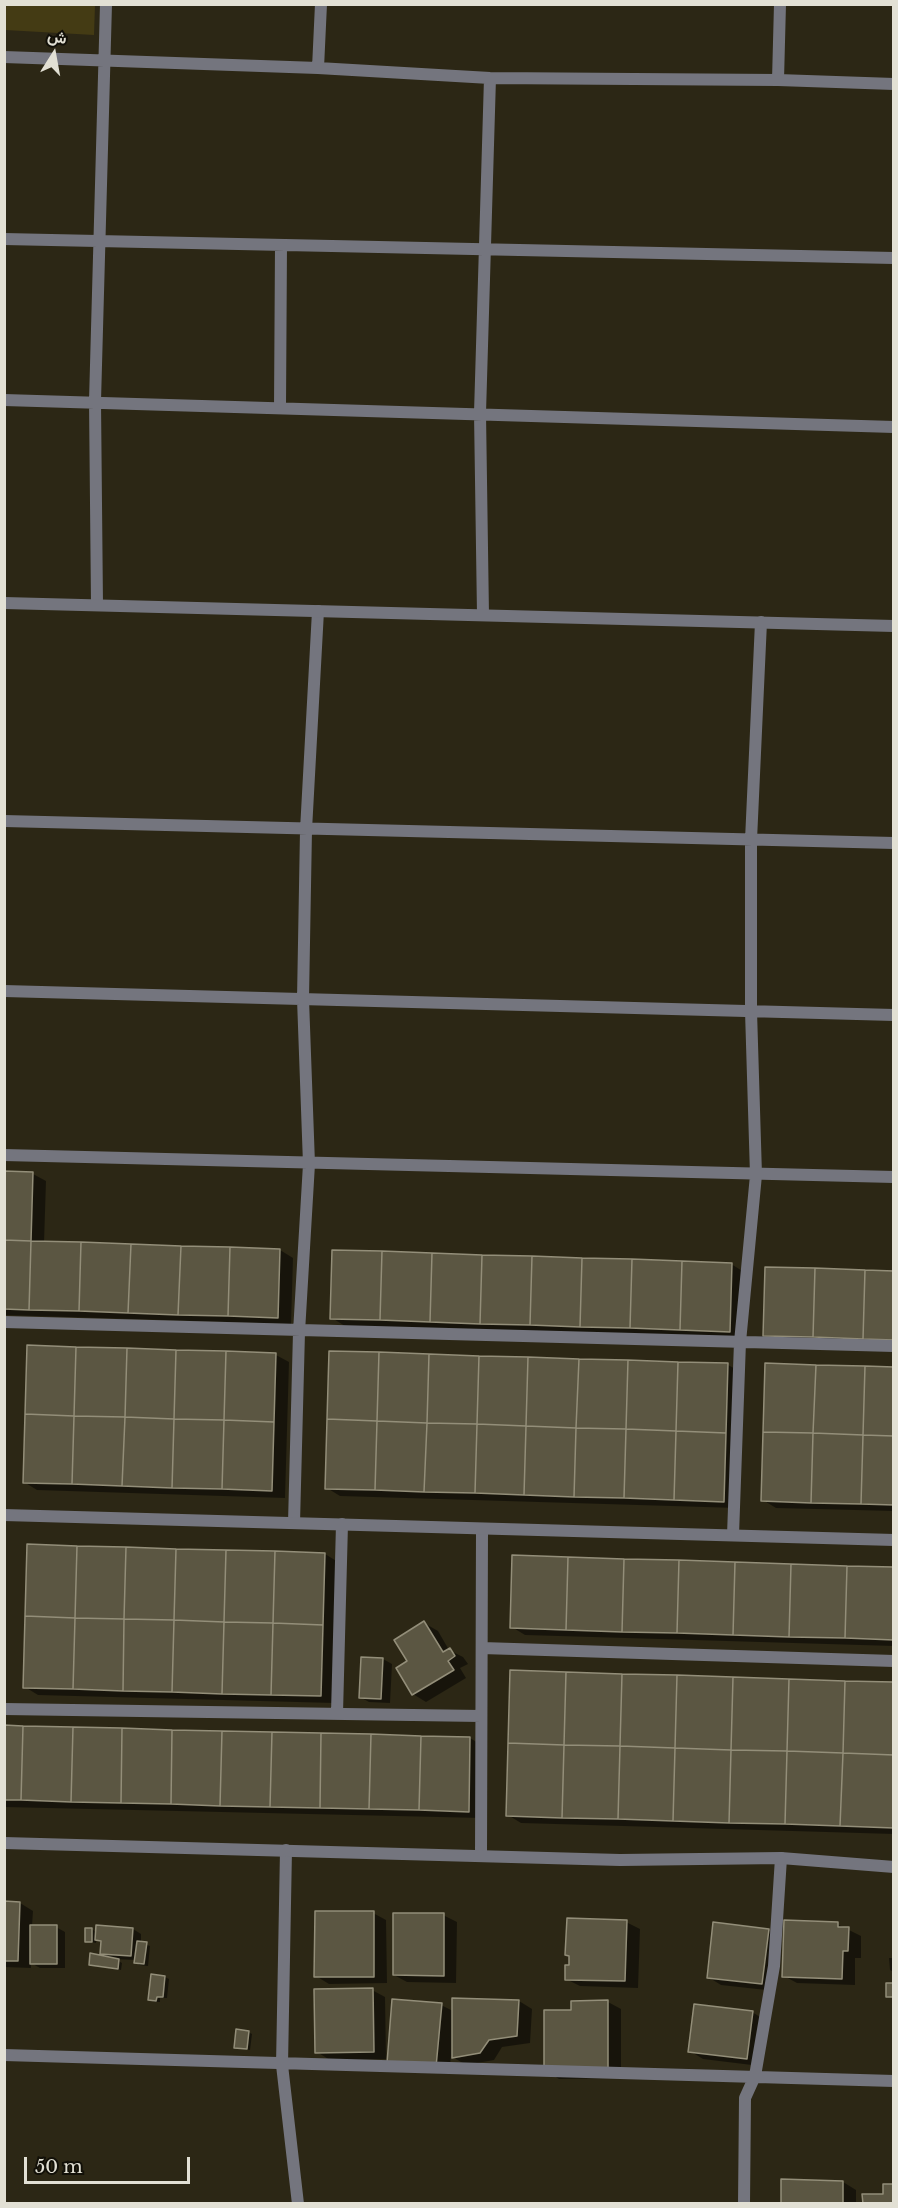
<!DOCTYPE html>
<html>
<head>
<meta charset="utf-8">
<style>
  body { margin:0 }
  #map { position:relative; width:898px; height:2208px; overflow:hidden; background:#2c2715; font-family:"Libre Baskerville",Vazirmatn,serif }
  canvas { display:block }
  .frame { position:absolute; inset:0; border:6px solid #e2e0d4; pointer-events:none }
  .north { position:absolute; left:24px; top:24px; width:60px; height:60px; -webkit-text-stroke:4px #121008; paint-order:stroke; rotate:11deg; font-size:16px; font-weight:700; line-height:24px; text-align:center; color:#e2e0d4 }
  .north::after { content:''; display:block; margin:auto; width:21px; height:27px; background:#e2e0d4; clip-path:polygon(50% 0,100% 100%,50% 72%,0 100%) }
  .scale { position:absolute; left:24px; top:2157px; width:166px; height:27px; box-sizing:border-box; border:3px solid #e2e0d4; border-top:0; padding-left:8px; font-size:18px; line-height:21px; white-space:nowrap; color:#e2e0d4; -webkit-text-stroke:4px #121008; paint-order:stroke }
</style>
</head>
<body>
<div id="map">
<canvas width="898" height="2208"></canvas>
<div class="frame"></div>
<div class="north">ش</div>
<div class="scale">50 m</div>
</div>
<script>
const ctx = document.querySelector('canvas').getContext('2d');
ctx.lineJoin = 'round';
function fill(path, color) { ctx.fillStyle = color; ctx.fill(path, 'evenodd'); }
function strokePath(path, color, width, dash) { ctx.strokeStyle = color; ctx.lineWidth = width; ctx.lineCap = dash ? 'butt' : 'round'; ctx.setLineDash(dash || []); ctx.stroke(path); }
const green = new Path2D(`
  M4 5H95L94 35 5 30Z`);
const shadow = new Path2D(`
  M4 1173 33 1174 46 1181 44 1243 280 1250 293 1258 291 1324 4 1315Z
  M731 1264 744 1272 742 1338 345 1326 332 1318Z
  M894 1272V1346L778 1343 765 1335Z
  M276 1355 289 1362 285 1498 37 1490 24 1482Z
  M728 1365 741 1372 737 1508 340 1496 327 1488Z
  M894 1369V1511L776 1508 763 1500Z
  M325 1554 338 1562 334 1703 38 1695 25 1687Z
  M894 1569V1646L525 1635 512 1627Z
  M424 1623 438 1631 449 1650 463 1657 468 1664 460 1668 466 1678 426 1702 413 1694Z
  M362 1658 383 1659 392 1664 390 1703 369 1702 360 1697Z
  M894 1684V1834L521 1823 508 1815Z
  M4 1727 470 1738 483 1746 482 1818 4 1807Z
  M4 1902 20 1903 33 1911 32 1926 56 1927 65 1932V1968H40L31 1963V1968L4 1967Z
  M373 1913 386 1920 387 1983 329 1984 316 1976Z
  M443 1915 457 1922 456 1983 407 1982 394 1975Z
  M626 1922 640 1929 638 1988 580 1986 566 1979 570 1966Z
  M837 1924 861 1936V1958H855V1985L797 1983 784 1976Z
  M92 1929 97 1933 133 1929 141 1934V1943L150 1946 148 1966 139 1965 136 1960 115 1959 122 1963 121 1970 90 1965 109 1958 101 1953 102 1942 96 1939V1943L87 1941Z
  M768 1930 781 1938 775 1991 721 1985 708 1977Z
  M889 1958H894V1972L890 1970Z
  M165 1977 169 1979 167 1998H160V2002H154L150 1999Z
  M372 1990 385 1997 386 2059 330 2060 317 2052Z
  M519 2001 532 2009 530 2043 502 2047 494 2060 466 2065 451 2056 449 2074 402 2070 441 2005 453 2011Z
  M608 2002 621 2009V2078L559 2079 546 2071Z
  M752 2012 765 2020 760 2066 703 2059 690 2051Z
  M248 2032 252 2034 250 2050 235 2047Z
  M843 2182 856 2190V2204H782Z`);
const building = new Path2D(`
  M4 1171 33 1172 31 1241 4 1240Z
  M4 1240 31 1241 29 1310 4 1309Z
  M31 1241 81 1242 79 1311 29 1310Z
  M81 1242 131 1244 128 1313 79 1311Z
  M131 1244 181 1246 178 1315 128 1313Z
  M181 1246 230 1247 228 1316 178 1315Z
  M230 1247 280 1249 278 1318 228 1316Z
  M332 1250 382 1251 380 1320 330 1319Z
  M382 1251 432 1253 430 1322 380 1320Z
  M432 1253 482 1255 480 1324 430 1322Z
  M482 1255 532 1256 530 1325 480 1324Z
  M532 1256 582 1258 580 1327 530 1325Z
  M582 1258 632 1259 630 1328 580 1327Z
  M632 1259 682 1261 680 1330 630 1328Z
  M682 1261 732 1263 730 1332 680 1330Z
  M765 1267 815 1268 813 1337 763 1336Z
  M815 1268 865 1270 863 1339 813 1337Z
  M865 1270 894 1271V1340L863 1339Z
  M27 1345 76 1347 74 1416 25 1414Z
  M76 1347 127 1348 125 1417 74 1416Z
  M127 1348 176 1350 174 1419 125 1417Z
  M176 1350 226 1351 224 1420 174 1419Z
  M226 1351 276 1353 274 1422 224 1420Z
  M329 1351 379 1352 377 1421 327 1419Z
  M379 1352 429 1354 427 1423 377 1421Z
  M429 1354 479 1356 477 1424 427 1423Z
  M479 1356 528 1357 526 1426 477 1424Z
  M528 1357 579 1359 576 1428 526 1426Z
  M579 1359 628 1360 626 1429 576 1428Z
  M628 1360 678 1362 676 1431 626 1429Z
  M678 1362 728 1363 726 1433 676 1431Z
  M765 1363 816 1365 813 1433 763 1432Z
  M816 1365 865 1366 863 1435 813 1433Z
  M865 1366 894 1367V1436L863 1435Z
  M25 1414 74 1416 72 1484 23 1483Z
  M74 1416 125 1417 122 1486 72 1484Z
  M125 1417 174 1419 172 1488 122 1486Z
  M174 1419 224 1420 222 1489 172 1488Z
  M327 1419 377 1421 375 1490 325 1489Z
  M224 1420 274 1422 272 1491 222 1489Z
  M377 1421 427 1423 424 1492 375 1490Z
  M427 1423 477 1424 475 1493 424 1492Z
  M477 1424 526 1426 524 1495 475 1493Z
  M526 1426 576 1428 574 1497 524 1495Z
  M576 1428 626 1429 624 1498 574 1497Z
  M626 1429 676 1431 674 1500 624 1498Z
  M676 1431 726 1433 724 1502 674 1500Z
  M763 1432 813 1433 811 1503 761 1501Z
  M813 1433 863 1435 861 1504 811 1503Z
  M863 1435 894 1436V1505L861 1504Z
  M27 1544 77 1546 75 1618 25 1616Z
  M77 1546 126 1547 124 1619 75 1618Z
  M126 1547 176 1549 174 1620 124 1619Z
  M176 1549 226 1550 224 1622 174 1620Z
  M226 1550 275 1551 273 1623 224 1622Z
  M275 1551 325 1553 323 1625 273 1623Z
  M512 1555 568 1557 566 1630 510 1628Z
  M568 1557 624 1559 622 1632 566 1630Z
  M624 1559 679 1560 677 1633 622 1632Z
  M679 1560 735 1562 733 1635 677 1633Z
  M735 1562 791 1564 789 1637 733 1635Z
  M791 1564 847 1566 845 1638 789 1637Z
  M847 1566 894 1567V1640L845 1638Z
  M25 1616 75 1618 73 1689 23 1688Z
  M75 1618 124 1619 123 1691 73 1689Z
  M124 1619 174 1620 172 1692 123 1691Z
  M174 1620 224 1622 222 1694 172 1692Z
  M424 1621 443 1652 450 1648 455 1656 448 1661 454 1670 412 1695 396 1668 407 1661 394 1640Z
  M224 1622 273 1623 271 1695 222 1694Z
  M273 1623 323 1625 321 1696 271 1695Z
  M361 1657 383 1658 381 1699 359 1698Z
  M510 1670 566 1672 564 1745 508 1743Z
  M566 1672 622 1674 620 1746 564 1745Z
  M622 1674 677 1675 675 1748 620 1746Z
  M677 1675 733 1677 731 1750 675 1748Z
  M733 1677 789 1679 787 1751 731 1750Z
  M789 1679 845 1681 843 1753 787 1751Z
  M845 1681 894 1682V1755L843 1753Z
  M4 1725 23 1726 21 1800H4Z
  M23 1726 73 1727 71 1802 21 1800Z
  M73 1727 122 1728 121 1803 71 1802Z
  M122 1728 172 1730 171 1804 121 1803Z
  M172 1730 222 1731 220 1806 171 1804Z
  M222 1731 272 1732 270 1807 220 1806Z
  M272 1732 321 1733 320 1808 270 1807Z
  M321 1733 371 1734 369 1809 320 1808Z
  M371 1734 421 1736 419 1810 369 1809Z
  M421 1736 470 1737 469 1812 419 1810Z
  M508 1743 564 1745 562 1818 506 1816Z
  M564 1745 620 1746 618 1819 562 1818Z
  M620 1746 675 1748 673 1821 618 1819Z
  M675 1748 731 1750 729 1823 673 1821Z
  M731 1750 787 1751 785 1824 729 1823Z
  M787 1751 843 1753 840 1826 785 1824Z
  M843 1753 894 1755V1828L840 1826Z
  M4 1901 20 1902 18 1961H4Z
  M315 1911H374V1977H314Z
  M393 1913H444V1976L393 1975Z
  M567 1918 627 1920 625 1981 565 1980V1965H569V1956L565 1955Z
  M784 1920 838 1922V1927H849L848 1951H843L842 1979 782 1977Z
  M713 1922 769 1929 762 1984 707 1978Z
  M30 1925H57V1964H30Z
  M96 1925 133 1928 131 1956 100 1954 101 1941 95 1940Z
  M85 1928H92V1942H85Z
  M137 1941 147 1942 144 1964 134 1963Z
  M90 1953 119 1959 118 1969 89 1965Z
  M151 1974 165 1976 163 1997H157L156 2001 148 2000Z
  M886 1983H894V1997H886Z
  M373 1988 374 2052 315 2053 314 1989Z
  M452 1998 519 2000 517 2036 489 2040 480 2053 452 2058Z
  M392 1999 442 2003 436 2067 387 2063Z
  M608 2000V2072H544V2010H571V2001Z
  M694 2004 753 2011 747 2059 688 2052Z
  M236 2029 249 2031 247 2049 234 2048Z
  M781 2179 843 2181V2204H781Z
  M883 2184H894V2204H863L862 2194H883Z`);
const minor = new Path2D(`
  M4 57 318 68 490 78 778 80 894 84
  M318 68 321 4
  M778 80 780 4
  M4 239 894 258
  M4 400 894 427
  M280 407 281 245
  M97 605 95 401 106 4
  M483 615 480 413 490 78
  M4 821 894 843
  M4 991 894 1015
  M4 1155 894 1177
  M4 1322 894 1346
  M294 1523 299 1332 309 1164 303 999 306 830 318 611
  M733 1535 740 1342 756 1175 751 1011V840L761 622
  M482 1648 894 1661
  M4 1709 481 1716
  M337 1713 342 1524
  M286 1850 282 2065 298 2204
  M481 1856 482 1529
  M4 2055 894 2081
  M744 2204 745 2098 755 2076 774 1966 781 1858`);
const tertiary = new Path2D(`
  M4 603 894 626
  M4 1515 894 1540
  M4 1843 620 1860 781 1858 894 1867`);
fill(green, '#443b14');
fill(shadow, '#0007');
fill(building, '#5b5642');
strokePath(building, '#938e79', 1.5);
strokePath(minor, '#74757e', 12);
strokePath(tertiary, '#74757e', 12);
</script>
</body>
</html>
